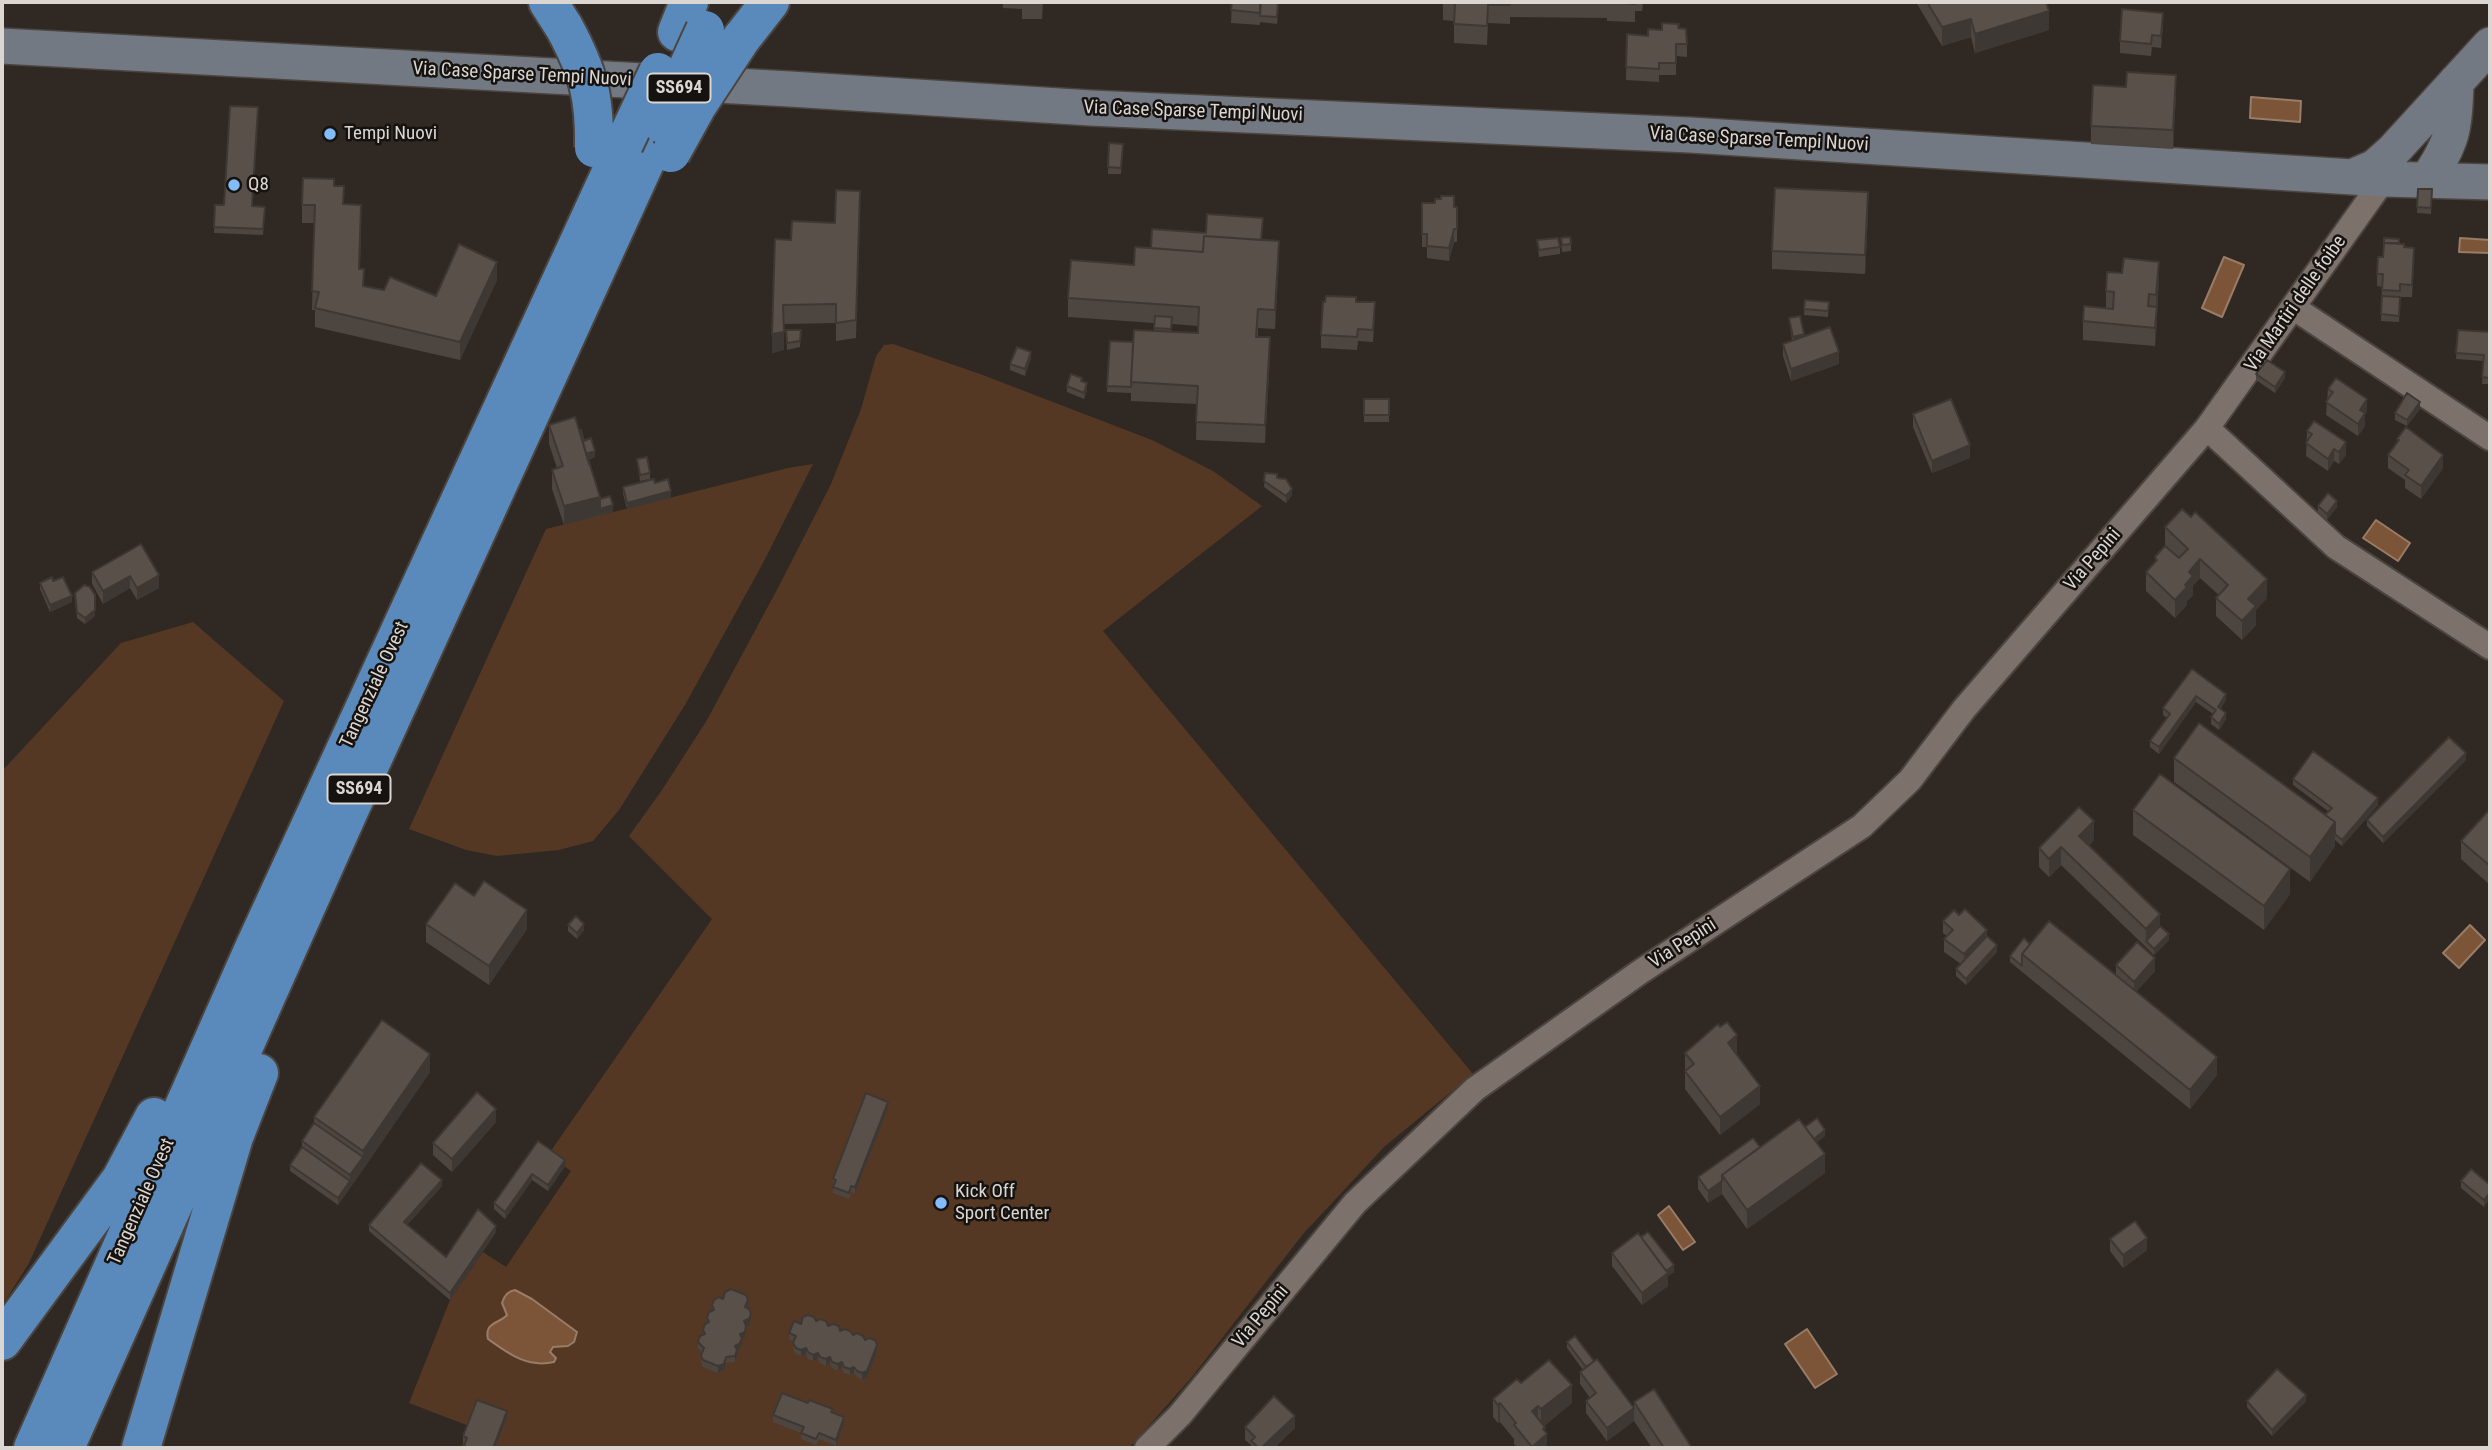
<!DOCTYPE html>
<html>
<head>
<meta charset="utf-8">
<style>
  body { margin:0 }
  #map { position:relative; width:2492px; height:1450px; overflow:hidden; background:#302822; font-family:"Roboto Condensed",sans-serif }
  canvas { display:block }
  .frame { position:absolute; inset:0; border:4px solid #dcd6d2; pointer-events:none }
</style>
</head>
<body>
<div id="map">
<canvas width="2492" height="1450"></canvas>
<div class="frame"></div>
</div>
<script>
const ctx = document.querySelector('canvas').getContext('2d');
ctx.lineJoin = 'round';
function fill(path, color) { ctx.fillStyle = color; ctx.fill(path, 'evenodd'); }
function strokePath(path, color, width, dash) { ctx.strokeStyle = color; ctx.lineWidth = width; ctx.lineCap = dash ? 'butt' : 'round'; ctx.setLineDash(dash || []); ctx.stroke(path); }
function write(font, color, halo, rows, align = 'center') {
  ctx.font = font + ' "Roboto Condensed",sans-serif'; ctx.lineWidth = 5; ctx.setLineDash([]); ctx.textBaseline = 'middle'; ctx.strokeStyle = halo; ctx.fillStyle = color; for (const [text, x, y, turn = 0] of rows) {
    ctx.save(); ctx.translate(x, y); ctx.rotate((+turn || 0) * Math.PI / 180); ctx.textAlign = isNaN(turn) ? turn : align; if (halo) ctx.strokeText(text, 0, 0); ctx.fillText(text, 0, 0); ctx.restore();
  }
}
const green = new Path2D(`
  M893 344 980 374 1152 440 1213 471 1262 506 1103 631 1473 1074 1385 1146 1303 1234 1192 1377 1129 1448H461L469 1426 409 1403 450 1300 483 1252 506 1267 571 1171 548 1155 712 919 629 836 662 790 707 720 780 584 831 484 861 409 876 356 884 345Z
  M813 464 763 563 685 705 619 810 593 841 559 850 497 856 466 850 409 829 546 529 788 468Z
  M193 622 284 701 29 1263 2 1306V771L121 643Z`);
const water = new Path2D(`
  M2251 97 2301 101 2300 122 2250 118Z
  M2460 238 2490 240V253L2459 252Z
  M2224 257 2244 265 2222 317 2202 308Z
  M2376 520 2410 543 2398 561 2363 538Z
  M2470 925 2485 940 2459 968 2443 953Z
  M1669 1206 1695 1242 1683 1250 1658 1215Z
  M515 1290 532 1299 577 1332 574 1342 568 1346 553 1347 550 1352 556 1358 554 1362C527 1368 509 1354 488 1339 484 1322 499 1324 507 1315L502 1303C504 1296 508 1291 515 1290Z
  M1807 1329 1837 1374 1815 1388 1785 1344Z`);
const street = new Path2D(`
  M2294 308 2490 438
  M2207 428 2336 547 2490 647
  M1147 1448 1180 1415 1355 1203 1475 1089 1640 972 1862 826 1910 780 1964 709 2207 428 2384 179`);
const secondary = new Path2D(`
  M2 46 790 89 1091 108 1690 135 2384 179 2490 182
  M2354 176 2375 167 2393 151 2490 45
  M2427 180C2453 142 2455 128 2456 82`);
const highway = new Path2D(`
  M548 2 564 27
  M677 32 689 2
  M741 39 770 2
  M2 1341 121 1179 154 1117
  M33 1448 254 948 624 144
  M65 1448 348 813 653 145
  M141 1448 234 1137 259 1073`);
const highwayBridge = new Path2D(`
  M564 27C588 71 595 97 594 148
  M662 124 705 30
  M624 144 658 72
  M671 153 697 106 741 39`);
const wall = new Path2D(`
  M1003 2H1049H1043L1042 19H1022V9L1003 8Z
  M1232 2H1279L1277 24 1260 22V25L1231 23Z
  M1443 2 1475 3V2H1643L1642 11H1635V22L1607 21V18L1510 17V24L1488 23 1487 45 1454 43V21L1443 20Z
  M1916 2H2019L2049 30 1975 53 1971 37 1942 46Z
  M2163 26 2161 48 2152 47 2151 56 2120 53V41Z
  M1679 28 1687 44V57L1676 56V75H1659V82L1626 80 1627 34 1648 36 1662 30Z
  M2176 94 2173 149 2091 144V126Z
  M1109 143 1123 144 1121 174H1108Z
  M334 186 344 204 361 224 360 269 364 286 384 290 436 296 497 280 460 360 315 327V310H312L314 223H302V205Z
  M2418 189H2432L2431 214 2417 213Z
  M1422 203 1457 207V242H1454L1449 261 1427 258V247H1422Z
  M215 205 265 207 263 235 214 233Z
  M860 209 856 338 836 341V323L784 324V350L772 353 791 240 835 223Z
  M1868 211 1865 274 1772 269V251Z
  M1561 238 1571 244V251L1562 252Z
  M1262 240 1279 260 1275 329 1258 328V337L1270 356 1265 443 1196 440 1197 404 1131 401V393L1107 392 1110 341 1133 342 1154 331V323L1068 317V298L1134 265 1151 248ZM1172 324 1198 326V333L1171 331Z
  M1537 240 1560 247V254L1539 257Z
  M2399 243 2404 247 2414 260 2412 297H2400L2399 322 2381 321 2382 287 2377 286V274L2383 257Z
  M2159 280 2155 346 2083 340V321L2106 308V291Z
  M1805 300 1829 302 1828 317 1804 315Z
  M1356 302 1375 315 1373 342 1358 341 1357 350 1321 348V335Z
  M1789 318 1804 336 1839 364 1791 381 1783 356V344L1792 341Z
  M786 330H801L800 347 787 350Z
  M2458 330 2490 332V384H2482L2484 361 2456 359Z
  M1031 358 1025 376 1010 370V364Z
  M2256 374 2285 378 2275 393 2256 380Z
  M1082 381 1087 390 1084 399 1067 392V386Z
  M2328 389 2367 411 2365 415V426L2358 436 2326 415Z
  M1364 399H1389V422H1364Z
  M2420 409 2407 426 2395 420V413Z
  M1913 414 1970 458 1932 473 1913 427Z
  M549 425 584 441 595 457 588 460 600 499 613 512 564 525 552 489V470L557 468 549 444Z
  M2307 431 2346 455 2339 464 2334 461 2328 471 2306 456Z
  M2397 439 2443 468 2421 499 2405 488V480L2388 468V455L2397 443Z
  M637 459 650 473V479L640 481Z
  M1265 473 1277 478 1292 495 1286 503 1264 487Z
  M655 483 671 498 627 509 623 494V487Z
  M2318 506 2337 507 2327 520 2318 512Z
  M2165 527 2267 598 2256 610V625L2242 640 2216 616V598L2219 595 2200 578 2193 585V595L2187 601V605L2175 618 2146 591V572L2155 563V557L2165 546Z
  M92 572 159 575V588L137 600 130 588 103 604 92 584Z
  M40 583 72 602 50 612 40 589Z
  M75 599 95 616 85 624 77 618Z
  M2192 669 2226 700 2220 709 2226 719 2219 730 2211 724V717L2213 714 2196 702 2159 754 2150 747V741L2167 718 2163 715V708Z
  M2174 758 2325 815 2328 811 2293 785V779L2378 805 2342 846 2335 840V846L2310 882 2174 782Z
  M2466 760 2383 843 2367 826V820Z
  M2490 809V885L2461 859V841Z
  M2133 810 2290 894 2264 930 2133 835Z
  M2094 840 2089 845 2160 926 2169 940 2154 955 2061 865 2049 877 2039 867V848Z
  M474 896 527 929 489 985 426 942V924Z
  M1943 921 1987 936 1997 952 1966 985 1956 976V969L1961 964 1944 952V939L1947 936 1943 933Z
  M568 925 584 930 577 939 568 931Z
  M2030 944 2116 975V965L2155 971 2136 992 2217 1075 2190 1109 2010 962V956Z
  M1685 1053 1737 1054 1760 1104 1720 1135 1685 1089Z
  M430 1072 338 1205 290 1171V1165L302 1147V1141L314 1123V1117Z
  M888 1108 855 1193 851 1192 849 1199 833 1193 834 1185H833V1179Z
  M496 1122 452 1172 433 1155V1143Z
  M1805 1127 1825 1136 1816 1143 1825 1173 1747 1229 1722 1194 1708 1203 1698 1189V1177Z
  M538 1141 565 1166 548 1191 532 1180 505 1219 494 1209V1203Z
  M2461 1181 2490 1185 2484 1207 2461 1188Z
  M442 1186 407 1225 446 1257 496 1232 450 1300 369 1231V1225Z
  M2110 1239 2147 1250 2123 1268 2110 1251Z
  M1612 1253 1674 1272 1668 1276V1286L1642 1305 1612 1266Z
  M712 1305 748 1307 751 1320 749 1326 746 1327V1332L745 1338 742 1339V1345L739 1350 737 1351V1357L735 1362 726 1363 724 1370 718 1373 703 1367 701 1361 702 1353 698 1348V1342L703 1335V1330L707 1323V1318L712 1311Z
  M816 1321 865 1340 877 1352 867 1377 862 1380 857 1377 854 1373 850 1375 844 1373 842 1368 838 1370 832 1368 830 1364 826 1366 820 1363 818 1359 813 1361 808 1359 806 1354 801 1356 796 1354 793 1349 794 1341 789 1340V1333L801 1324Z
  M1567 1342 1594 1361 1634 1408V1402L1692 1448H1652L1634 1421 1607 1441 1586 1413V1401L1590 1398 1580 1384V1372L1583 1370 1567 1348Z
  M1521 1383 1572 1403 1544 1426 1547 1448H1518L1514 1444V1439L1500 1422 1498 1423 1493 1417V1399Z
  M2247 1401H2306L2272 1436 2247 1407Z
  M833 1413 844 1423 836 1446 819 1439 816 1445 801 1439V1433L773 1422V1415Z
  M507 1418 495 1448H464L465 1443H463V1436Z
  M1245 1427 1295 1428 1274 1448H1251V1445L1245 1440Z`);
const shadedWall = new Path2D(`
  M2049 11V30L1975 53V34Z
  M2163 13V26L2161 48V36Z
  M1971 19V37L1942 46V27Z
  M2176 75V94L2173 149V130Z
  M1868 192V211L1865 274V255Z
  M1454 229V242L1449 261V248Z
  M1279 241V260L1275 329V310Z
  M497 262V280L460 360V342Z
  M2159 262V280L2156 313V295Z
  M2157 307V326L2155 346V328Z
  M784 332V350L772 353V334Z
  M1804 334V340L1793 343V337Z
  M1270 337V356L1265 443V425Z
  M1031 352V358L1025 376V369Z
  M1839 352V364L1791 381V369Z
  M2285 372V378L2275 393V387Z
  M1087 383V390L1084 399V393Z
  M2367 399V411L2365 415V426L2358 436V424L2360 410Z
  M2420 402V409L2407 426V420Z
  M2346 442V455L2339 464V452Z
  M1970 445V458L1932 473V461Z
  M2334 449V461L2328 471V459Z
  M595 451V457L586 460V454Z
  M2443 455V468L2421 499V486Z
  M1292 489V495L1286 503V496Z
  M671 491V498L627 509V503Z
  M600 497V515L564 525V506Z
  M2337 501V507L2327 520V514Z
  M613 505V512L600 515V509Z
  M2200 559V578L2193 585V595L2187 601V605L2175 618V600L2185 585 2189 572Z
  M159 575V588L137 600V588Z
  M130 576V588L103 604V591Z
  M2267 579V598L2256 610V625L2242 640V621L2248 599Z
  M72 596V602L50 612V605Z
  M95 610V616L85 624V618Z
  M2226 694V700L2218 714V707Z
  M2196 696V702L2159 754V747Z
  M2226 713V719L2219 730V724Z
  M2466 753V760L2383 843V837Z
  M2378 798V805L2342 846V840Z
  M2094 821V840L2079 855V836Z
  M2335 822V846L2310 882V857Z
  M2061 847V865L2049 877V859Z
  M2290 869V894L2264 930V906Z
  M527 910V929L489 985V966Z
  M2160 914V932L2146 941V929Z
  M584 924V930L577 939V933Z
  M1987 930V942L1964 967V954Z
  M2169 934V940L2154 955V949Z
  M1997 945V952L1966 985V979Z
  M2155 958V971L2134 994V982Z
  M1737 1035V1054L1728 1061V1043Z
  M430 1054V1072L363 1170V1151Z
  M2217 1057V1075L2190 1109V1090Z
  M1760 1086V1104L1720 1135V1117Z
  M888 1102V1108L855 1193V1187Z
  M496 1109V1122L452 1172V1159Z
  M1825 1130V1136L1808 1149V1143Z
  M1825 1154V1173L1747 1229V1210Z
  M363 1157V1170L338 1205V1198L350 1181V1175Z
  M565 1160V1166L548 1191V1185Z
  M532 1174V1180L505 1219V1212Z
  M442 1180V1186L404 1228V1222Z
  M1722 1181V1194L1708 1203V1191Z
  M2490 1193V1199L2484 1207V1200Z
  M496 1226V1232L450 1300V1293Z
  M2147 1238V1250L2123 1268V1255Z
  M1674 1265V1272L1668 1276V1286L1642 1305V1293L1663 1273Z
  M751 1314V1320L749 1326 746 1327V1332L745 1338 742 1339V1345L739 1350 737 1351V1357L735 1362V1346L744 1321Z
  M877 1345V1352L867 1377 862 1380V1373Z
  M806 1348V1354L801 1356V1350Z
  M818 1353V1359L813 1361V1355Z
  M726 1357V1363L724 1370 718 1373V1366Z
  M830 1357V1364L826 1366V1359Z
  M842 1362V1368L838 1370V1364Z
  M854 1367V1373L850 1375V1369Z
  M1572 1385V1403L1541 1428V1409Z
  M2306 1395V1401L2272 1436V1430Z
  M1500 1403V1422L1498 1423V1405Z
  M1538 1406V1425L1532 1411Z
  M1634 1408V1421L1607 1441V1428Z
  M507 1411V1418L495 1448H493Z
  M1295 1416V1428L1274 1448H1261Z
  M844 1417V1423L836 1446V1440Z
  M1545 1427V1436L1547 1434V1448H1532L1543 1429Z`);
const building = new Path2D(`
  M1232 2H1260V13L1231 10Z
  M1261 2H1278L1277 17 1260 16Z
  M1443 2 1475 3V2H1510V5H1488L1487 26 1454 24 1455 3Z
  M1607 2H1635V4Z
  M1927 2H2019V3L2023 2H2046L2049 11 1975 34 1971 19 1942 27Z
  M2122 9 2163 13 2161 36 2152 35 2151 44 2120 41Z
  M1662 23 1679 24 1678 28 1686 29 1687 44H1676V63H1659V69L1626 67 1627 34 1648 36V29L1662 30Z
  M2127 72 2176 75 2173 130 2091 126 2093 85 2126 87Z
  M230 106 258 107 252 206 265 207 263 229 214 227 215 205H224Z
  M1109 143 1123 144 1121 168 1108 167Z
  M303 178 334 179V186H344L343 204 361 205 359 269H364L363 286 384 290 390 277 436 296 459 244 497 262 460 342 315 308 319 292 312 291 315 205H302Z
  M1775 188 1868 192 1865 255 1772 251Z
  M2418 189H2432L2431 208 2417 207Z
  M836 190 860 191 856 320 836 323V304L783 305 784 332 772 334 775 239 791 240 792 221 835 223Z
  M1441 196H1454V207H1457V229H1454L1449 248 1427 246V234H1422V203H1435V199H1441Z
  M1207 214 1263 218 1261 240 1204 236 1203 252 1151 248 1152 229 1206 233Z
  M1204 236 1279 241 1275 310 1258 309 1256 337H1270L1265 425 1196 422 1198 386 1131 382 1134 330 1198 333 1199 307 1068 298 1071 260 1134 265 1135 247 1203 252Z
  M1570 237 1571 244 1562 245 1561 238Z
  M1558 238 1560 247 1539 250 1537 240Z
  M2384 238 2399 239V243H2384Z
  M2384 243 2404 244V247L2414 248 2412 285 2400 284V291L2382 290 2383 274H2377L2378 257H2383Z
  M2124 258 2159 262 2156 295 2149 294 2148 306 2157 307 2155 328 2083 321 2084 306 2113 309 2114 292 2106 291 2107 272 2122 273Z
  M1326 296 1356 297V302H1375L1373 330 1358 329 1357 337 1321 335 1323 302H1325Z
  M2382 296 2400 297 2399 316 2381 314Z
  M1805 300 1829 302 1828 311 1804 309Z
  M1155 316 1172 317 1171 329 1154 328Z
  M1800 316 1804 334 1793 337 1789 318Z
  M1830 327 1839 352 1791 369 1783 344Z
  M786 330H801L800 341 787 343Z
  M2458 330 2490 332V378L2482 377 2484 355 2456 353Z
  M1110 341 1133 342 1131 387 1107 386Z
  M1017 347 1031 352 1025 369 1010 364Z
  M2267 360 2285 372 2275 387 2256 374Z
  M1071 374 1082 378 1081 381 1087 383 1084 393 1067 386Z
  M2336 378 2367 399 2360 410 2365 413 2358 424 2326 402 2333 392 2328 389Z
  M2407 393 2420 402 2407 420 2395 413Z
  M1364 399H1389V415H1364Z
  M1951 399 1970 445 1932 461 1913 414Z
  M575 417 600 497 564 506 552 470 563 466 549 425Z
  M2314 421 2346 442 2339 452 2334 449 2328 459 2306 443 2312 434 2307 431Z
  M2406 427 2443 455 2421 486 2405 475 2409 470 2388 455 2399 440 2397 439Z
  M579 430H581L584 441 591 438 595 451 586 454 589 464Z
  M647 457 650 473 640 475 637 459Z
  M1265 473 1277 474V478L1286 479 1292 489 1286 496 1264 481Z
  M654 479 655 483 668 479 671 491 627 503 623 487Z
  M2328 493 2337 501 2327 514 2318 506Z
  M610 496 613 505 600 509V499Z
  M2182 509 2191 517 2195 512 2267 579 2248 599 2256 606 2242 621 2216 598 2228 585 2200 559 2189 572 2193 576 2185 585 2187 587 2175 600 2146 572 2157 560 2155 557 2165 546 2179 558 2188 549 2165 527Z
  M141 544 159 575 137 588 130 576 103 591 92 572Z
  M52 577 53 581 63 577 72 596 50 605 40 583Z
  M84 585 90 587 95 595V610L85 618 77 612 75 593Z
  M2192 669 2226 694 2218 707 2226 713 2219 724 2211 717 2216 710 2196 696 2159 747 2150 741 2170 714 2163 708Z
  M2199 723 2335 822 2310 857 2174 758Z
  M2449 737 2466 753 2383 837 2367 820Z
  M2313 751 2378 798 2342 840 2335 834V822L2325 815 2332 808 2293 779Z
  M2160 774 2290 869 2264 906 2133 810Z
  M2079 807 2094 821 2079 836 2160 914 2146 929 2061 847 2049 859 2039 848Z
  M2490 809V866L2461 841Z
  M484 881 527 910 489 966 426 924 455 883 474 896Z
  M1965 909 1987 930 1964 954 1944 939 1953 930 1943 921 1954 910 1959 915Z
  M576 916 584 924 577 933 568 925Z
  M2049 921 2217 1057 2190 1090 2022 954Z
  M2160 926 2169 934 2154 949 2146 941Z
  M1987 936 1997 945 1966 979 1956 969Z
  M2024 938 2030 944 2022 954V966L2010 956Z
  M2137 942 2155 958 2134 982 2116 965Z
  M382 1020 430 1054 363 1151 314 1117Z
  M1727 1022 1737 1035 1728 1043 1760 1086 1720 1117 1685 1071 1694 1064 1685 1053 1718 1024 1720 1027Z
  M477 1092 496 1109 452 1159 433 1143Z
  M866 1093 888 1102 855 1187 851 1186 849 1193 833 1187 836 1180 833 1179Z
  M1817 1118 1825 1130 1814 1139 1805 1127Z
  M1799 1119 1825 1154 1747 1210 1722 1175Z
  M314 1123 363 1157 350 1175 302 1141Z
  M1753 1138 1760 1147 1722 1175V1181L1708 1191 1698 1177Z
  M538 1141 565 1160 548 1185 532 1174 505 1212 494 1203Z
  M302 1147 350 1181 338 1198 290 1165Z
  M421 1163 442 1180 404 1222 446 1257 478 1209 496 1226 450 1293 369 1225Z
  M2471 1169 2490 1185V1193L2484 1200 2461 1181Z
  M2135 1221 2147 1238 2123 1255 2110 1239Z
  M1648 1232 1674 1265 1666 1271 1641 1237Z
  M1638 1233 1668 1273 1642 1293 1612 1253Z
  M731 1289 746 1295 748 1300 745 1307 749 1309 751 1314 749 1319 744 1321 746 1326 745 1332 740 1334 742 1339 739 1344 735 1346 737 1350 735 1356 726 1357 724 1364 718 1366 703 1360 701 1355 704 1348 698 1342 700 1336 705 1334 703 1330 705 1324 709 1322 707 1318 709 1312 714 1310 712 1305 714 1300 719 1297 723 1299 725 1292Z
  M808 1315 814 1317 816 1321 820 1319 826 1321 828 1326 833 1324 839 1326 840 1331 845 1329 850 1331 853 1335 857 1333 863 1336 865 1340 869 1338 875 1340 877 1345 867 1371 862 1373 857 1371 854 1367 850 1369 844 1367 842 1362 838 1364 832 1362 830 1357 826 1359 820 1357 818 1353 813 1355 808 1352 806 1348 801 1350 796 1348 793 1343 796 1336 789 1333 794 1321 801 1324 803 1317Z
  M1575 1336 1594 1361 1586 1367 1567 1342Z
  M1597 1359 1634 1408 1607 1428 1586 1401 1596 1393 1580 1372Z
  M1549 1360 1572 1385 1541 1409 1538 1406 1532 1411 1545 1427 1543 1429 1547 1434 1532 1447 1514 1425 1516 1423 1500 1403 1498 1405 1493 1399 1517 1379 1521 1383Z
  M2277 1369 2306 1395 2272 1430 2247 1401Z
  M1654 1389 1692 1448H1664L1634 1402Z
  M782 1393 808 1403 809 1400 833 1409 831 1412 844 1417 836 1440 819 1433 816 1439 801 1433 804 1427 773 1415Z
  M1274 1396 1295 1416 1261 1448H1259L1251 1441 1255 1437 1245 1427Z
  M477 1400 507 1411 493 1448H470L464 1446 467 1438 463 1436Z`);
const markers = [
  [330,134,7,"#82bcfa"],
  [234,185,7,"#82bcfa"],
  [941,1203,7,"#82bcfa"]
];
const shields = [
  [679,88,63],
  [359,789,63]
];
const shieldNames = [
  ["SS694",679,88],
  ["SS694",359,789]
];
const streetNames = [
  ["Via Case Sparse Tempi Nuovi",522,75,3],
  ["Via Case Sparse Tempi Nuovi",1193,112,2],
  ["Via Case Sparse Tempi Nuovi",1759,140,3],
  ["Via Martiri delle foibe",2296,304,-55],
  ["Via Pepini",2093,560,-49],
  ["Tangenziale Ovest",375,685,-65],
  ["Via Pepini",1683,944,-33],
  ["Tangenziale Ovest",142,1202,-66],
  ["Via Pepini",1261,1317,-50]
];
const poiNames = [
  ["Tempi Nuovi",344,134],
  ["Q8",248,185],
  ["Kick Off",955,1192],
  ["Sport Center",955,1214]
];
fill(green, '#543823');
fill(water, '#7c5539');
strokePath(water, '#997c67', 2);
strokePath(street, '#4b443f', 28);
strokePath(secondary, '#4b443f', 38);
strokePath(highway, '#4b443f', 42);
strokePath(street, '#7c726b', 24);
strokePath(secondary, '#727983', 35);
strokePath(highway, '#5a8abc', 38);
strokePath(highwayBridge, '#4b443f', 42, []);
strokePath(highwayBridge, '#5a8abc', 38);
fill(wall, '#4d4540');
fill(shadedWall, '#3e3834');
fill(building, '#59504a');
strokePath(building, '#3e3834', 2);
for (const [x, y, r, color] of markers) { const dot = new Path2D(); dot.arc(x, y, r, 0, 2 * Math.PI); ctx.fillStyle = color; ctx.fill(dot); strokePath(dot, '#15120f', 2.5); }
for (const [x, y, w] of shields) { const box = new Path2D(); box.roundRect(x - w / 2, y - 14.5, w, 29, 5); ctx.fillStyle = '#15120f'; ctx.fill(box); strokePath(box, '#dcd6d2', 2); }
write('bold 18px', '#dcd6d2', null, shieldNames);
write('19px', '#dcd6d2', '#15120f', streetNames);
write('19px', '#dcd6d2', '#15120f', poiNames, 'left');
</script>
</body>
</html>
